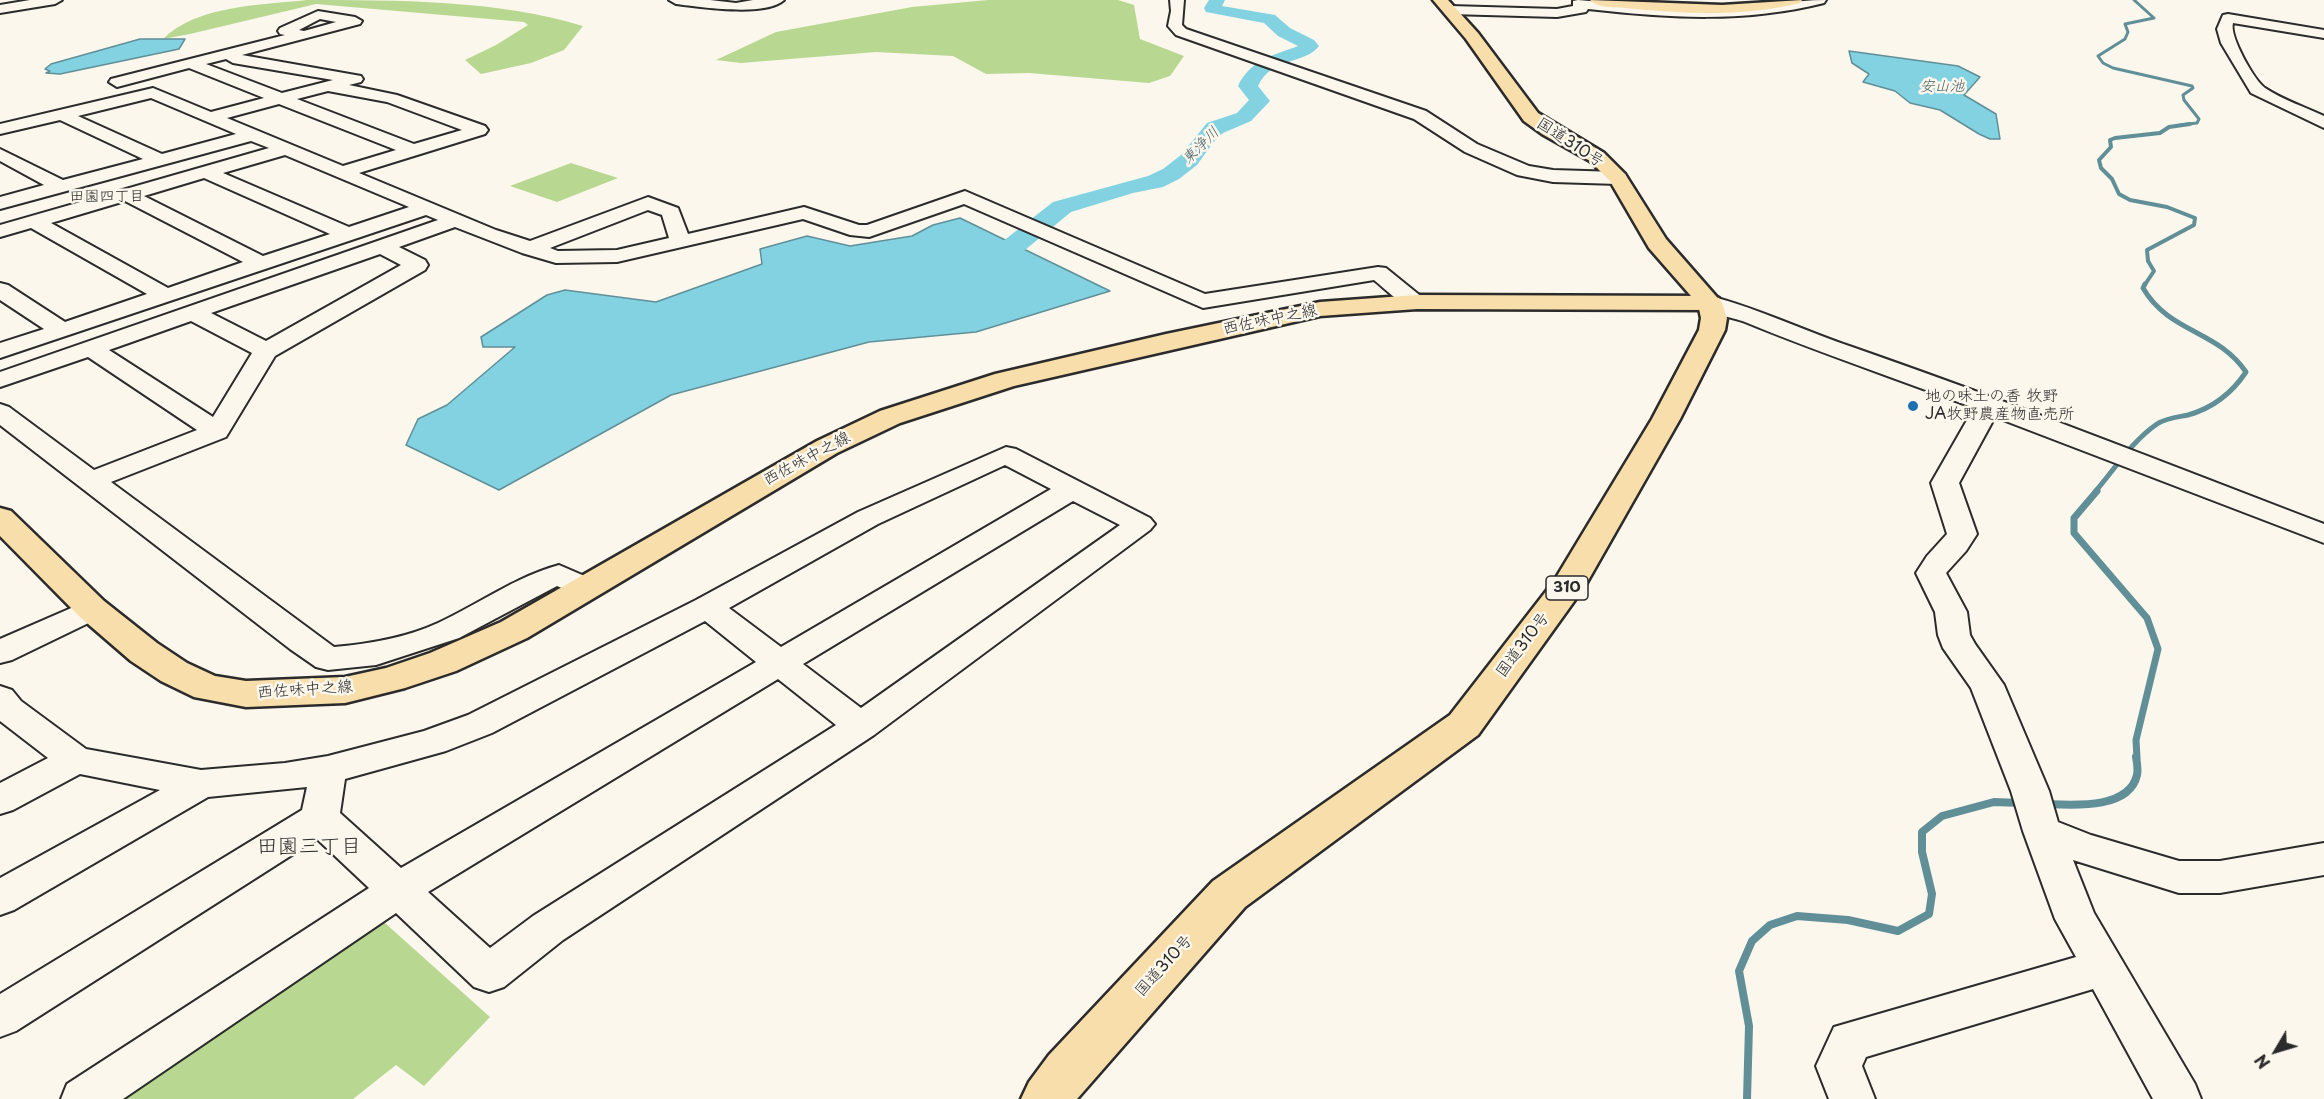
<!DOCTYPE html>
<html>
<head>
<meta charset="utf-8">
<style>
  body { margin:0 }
  #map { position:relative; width:2324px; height:1099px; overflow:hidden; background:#fbf7ec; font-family:"Playpen Sans",sans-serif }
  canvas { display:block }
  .north { position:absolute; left:2246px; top:1021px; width:60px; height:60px; -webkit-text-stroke:4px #fbf7ec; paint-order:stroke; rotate:232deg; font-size:16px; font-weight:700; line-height:24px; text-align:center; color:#2b2b2b }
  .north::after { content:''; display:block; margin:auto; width:21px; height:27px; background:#2b2b2b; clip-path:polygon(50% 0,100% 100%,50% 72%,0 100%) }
</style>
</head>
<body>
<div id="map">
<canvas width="2324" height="1099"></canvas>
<div class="north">N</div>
</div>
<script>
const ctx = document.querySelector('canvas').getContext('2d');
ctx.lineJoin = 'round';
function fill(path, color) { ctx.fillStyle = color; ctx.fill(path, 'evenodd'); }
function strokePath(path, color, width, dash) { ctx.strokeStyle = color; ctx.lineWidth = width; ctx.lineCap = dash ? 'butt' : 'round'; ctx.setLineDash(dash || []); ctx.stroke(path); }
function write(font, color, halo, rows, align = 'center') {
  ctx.font = font + ' "Playpen Sans","Klee One",sans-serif'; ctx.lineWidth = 5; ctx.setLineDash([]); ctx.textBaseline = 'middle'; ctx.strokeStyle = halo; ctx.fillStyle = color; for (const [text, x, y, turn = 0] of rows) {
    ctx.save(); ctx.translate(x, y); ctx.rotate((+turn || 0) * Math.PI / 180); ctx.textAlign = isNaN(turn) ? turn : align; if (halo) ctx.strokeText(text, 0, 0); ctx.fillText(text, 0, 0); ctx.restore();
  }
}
const green = new Path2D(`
  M307 0C395 0 500 0 583 26L564 50 531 63 481 74 465 60 496 45 528 25 524 22 316 4 190 34 163 39C197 5 261 5 307 0Z
  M988 0H1118L1134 5 1140 39 1184 56 1170 76 1149 83 1029 73 986 74 953 56 876 52 741 63 716 60 776 32 912 7Z
  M571 163 618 178 557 202 510 186Z
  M376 915 490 1017 424 1086 396 1065 353 1099H112Z`);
const water = new Path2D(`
  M140 39H185L179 49 60 74 46 73 50 71 45 69 51 64Z
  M1849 51 1958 66 1980 77 1964 95 1996 114 2000 139H1990L1979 134 1940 110 1910 103 1895 91 1863 82 1869 74 1852 63Z
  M960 218 1110 291 976 332 869 342 671 395 499 490 406 445 418 419 447 405 515 347H483L481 337 547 295 565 290 656 302 762 264 760 249 807 236 850 246 912 236 933 225Z`);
const streamFar4 = new Path2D(`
  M2134 0 2154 18 2125 24 2128 32 2125 39 2098 56 2103 63 2113 68 2192 86 2193 88 2183 95 2184 100 2199 119 2197 123 2180 125`);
const streamFar3 = new Path2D(`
  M2144 286 2154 271 2148 261 2147 250 2194 225 2195 218 2167 207 2130 200 2119 194 2112 179 2101 168 2099 160 2111 147 2110 140 2115 138 2160 133 2169 127 2190 124`);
const streamFar2 = new Path2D(`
  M2095 492C2114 470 2132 441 2157 424 2166 418 2178 417 2188 415 2213 408 2232 393 2246 372 2218 330 2169 333 2143 288L2145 284`);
const streamFar1 = new Path2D(`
  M2097 491 2074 518V533L2147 618 2158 649 2136 740 2137 758`);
const stream = new Path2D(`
  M2046 804C2072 805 2129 810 2137 775 2138 770 2137 762 2136 757
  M1747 1099 1749 1026 1739 971 1752 941 1770 925 1797 916 1848 920 1898 931 1929 914 1932 894 1922 852V832L1942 816 1994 802 2021 803`);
const river = new Path2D(`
  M1209 0H1225L1222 6 1275 15 1290 28 1314 40 1319 46C1306 64 1271 57 1258 86L1270 101 1251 121 1223 133 1215 140 1197 165 1179 179 1163 187 1133 193 1071 212 985 283 975 285 965 283 961 277 965 271 1053 202 1148 176 1163 169 1181 155 1207 123 1237 113 1249 100 1238 86C1250 60 1274 55 1298 46L1278 36 1264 23 1206 12 1204 8Z`);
const minor = new Path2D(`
  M30 0H62L55 4 0 13V5Z
  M669 0H710L736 3 753 0H784C766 17 700 7 676 4Z
  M1170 0H1184L1182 25 1186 29 1426 111 1477 144 1529 166 1553 170 1618 172 1625 174 1627 178 1625 182 1618 184 1553 182 1517 175 1465 152 1414 119 1176 35 1168 26 1171 11Z
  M1578 0C1627 4 1676 11 1725 10 1759 8 1792 0 1826 0L1824 3C1745 23 1668 18 1588 9L1586 12 1557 17 1450 14 1443 10 1450 6 1557 9 1573 6V1Z
  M318 11 355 17 362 21 360 24 242 55 361 76 363 79 361 82 349 85 397 95 485 126 488 130 485 134 359 173 496 230 530 241 648 197 678 208 688 234 804 207 859 225H867L965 191 1205 294 1378 267 1386 268 1428 302 1425 307C1406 312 1388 291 1374 280L1203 308 964 204 869 237 850 235 803 219 617 262 556 263 522 253 455 227 399 247 425 260 428 265 425 270 275 356 226 437 111 482 334 647C369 644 405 638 438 623 479 604 515 577 559 565L596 581 601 588 596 595 585 598 557 586 459 638 376 665 328 670 316 667 290 649 0 425V404L9 407 94 470 197 430 88 357 0 387V372L438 220 426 215 0 358V343L44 329 0 300V283L8 285 65 322 147 294 31 228 0 237V225L269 148 251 141 0 209V197L44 185 0 161V149L63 180 143 159 60 120 0 134V124L153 88 211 112 264 98 189 68 117 87 109 82 111 79 285 35 280 34 278 31 280 28ZM320 19 336 22 304 31 299 30ZM226 59 233 63 333 80 282 93 206 64ZM328 91 387 102 462 130 414 144 297 99ZM151 98 236 134 162 154 78 116ZM279 104 396 150 343 166 227 118ZM285 155 409 207 349 227 223 173ZM204 178 330 234 263 256 144 196ZM125 201 243 262 168 288 51 223ZM648 210 662 215 669 238 617 250 558 251 550 248ZM380 254 401 265 266 341 211 313ZM191 321 252 353 213 417 109 350Z
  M2228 14 2324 30V38L2233 23C2229 36 2254 80 2265 88 2283 100 2305 107 2324 116V128L2251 93 2221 43 2217 29 2223 15Z
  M1710 296C1760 309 1807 332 1855 348 2013 403 2168 464 2324 524V543L1995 417 1959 483 1977 534 1966 551 1946 573 1967 612 1970 635 1975 644 2004 685 2049 791 2058 822 2091 835 2179 861H2220L2324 843V875L2220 893H2179L2073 860 2094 913 2195 1084 2201 1099H2153L2093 989 1866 1057 1862 1066 1875 1099H1829L1816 1066 1834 1027 2076 957 2055 919 2023 831 2011 791 1971 688 1943 648 1938 635 1935 612 1916 573 1927 556 1947 534 1931 483 1974 408C1898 379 1820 353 1745 322 1732 317 1706 314 1699 303L1702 298Z
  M1006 447 1016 449 1150 518 1155 524 1150 530 874 735 563 940 504 987 489 992 474 987 396 913 123 1099H61L67 1084 369 888 317 839 16 1031 0 1037V994L302 810 307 787 208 797 14 910 0 915V878L160 790 80 774 13 810 0 814V783L48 758 0 721V686L12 690 21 701 86 749 201 770 285 763 328 756 424 731 468 715 696 600 858 512ZM1005 465 1051 489 781 647 729 608 878 524ZM1073 501 1120 525 861 708 803 664ZM705 621 756 662 401 868 340 813 345 779 446 751 492 733ZM778 679 836 725 533 916 490 948 428 892Z
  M92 599 103 602 108 609 103 616 12 660 0 663V639Z`);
const major = new Path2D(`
  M1417 295 1710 296 1719 298 1722 303 1719 308 1710 310 1417 309 1320 316 1014 386 900 423 837 453 527 638 456 671 405 688 345 703 246 707 194 697 161 681 131 661 80 617 0 536V508L11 511 104 601 157 643 187 663 215 676 246 681 345 677 386 668 430 653 501 622 817 441 880 411 995 374 1166 334 1320 302Z`);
const highway = new Path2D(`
  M1433 0H1448L1478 33 1538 113 1604 153 1625 174 1666 239 1722 303 1727 318 1725 330 1680 419 1585 586 1478 735 1245 907 1077 1099H1021L1029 1082 1049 1055 1213 881 1450 715 1554 581 1652 419 1699 330 1701 318 1698 304 1649 248 1610 181 1590 161 1542 134 1524 121 1466 39Z
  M1590 0 1722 5 1802 0 1800 3C1742 17 1684 14 1625 8 1615 7 1597 8 1590 0Z`);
const markers = [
  [1913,406,6,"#1f6fb2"]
];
const farWaternames = [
  ["安山池",1942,87],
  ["東浄川",1201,146,-45]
];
const farNeighbourhoodnames = [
  ["田園四丁目",107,197]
];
const shields = [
  [1567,588,42]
];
const shieldNames = [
  ["310",1567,588]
];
const streetNames = [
  ["国道310号",1570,143,33],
  ["西佐味中之線",1270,320,-12],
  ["西佐味中之線",807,459,-28],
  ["国道310号",1523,645,-53],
  ["西佐味中之線",305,690,-4],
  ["国道310号",1164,966,-48]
];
const poiNames = [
  ["地の味土の香 牧野",1925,397],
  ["JA牧野農産物直売所",1925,415]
];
const nearNeighbourhoodnames = [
  ["田園三丁目",309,847]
];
fill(green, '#b8d891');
fill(water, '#83d2e1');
strokePath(water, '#608f98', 1.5);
strokePath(streamFar4, '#608f98', 3);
strokePath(streamFar3, '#608f98', 4);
strokePath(streamFar2, '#608f98', 5);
strokePath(streamFar1, '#608f98', 7);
strokePath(stream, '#608f98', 8);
fill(river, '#83d2e1');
strokePath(minor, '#2b2b2b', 4);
strokePath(major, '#2b2b2b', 5);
strokePath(highway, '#2b2b2b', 5);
fill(minor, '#fbf7ec');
fill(major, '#f8deab');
fill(highway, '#f8deab');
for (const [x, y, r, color] of markers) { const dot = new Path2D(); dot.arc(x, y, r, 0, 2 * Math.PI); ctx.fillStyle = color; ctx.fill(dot); strokePath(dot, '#fbf7ec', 2); }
write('italic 15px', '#455d62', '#fbf7ec', farWaternames);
write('15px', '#2b2b2b', '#fbf7ec', farNeighbourhoodnames);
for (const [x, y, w] of shields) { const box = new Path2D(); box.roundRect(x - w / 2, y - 12, w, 24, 4.5); ctx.fillStyle = '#fbf7ec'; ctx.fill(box); strokePath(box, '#2b2b2b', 1.5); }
write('bold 15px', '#2b2b2b', null, shieldNames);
write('16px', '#2b2b2b', '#fbf7ec', streetNames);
write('16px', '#2b2b2b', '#fbf7ec', poiNames, 'left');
write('21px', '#2b2b2b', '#fbf7ec', nearNeighbourhoodnames);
</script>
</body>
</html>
